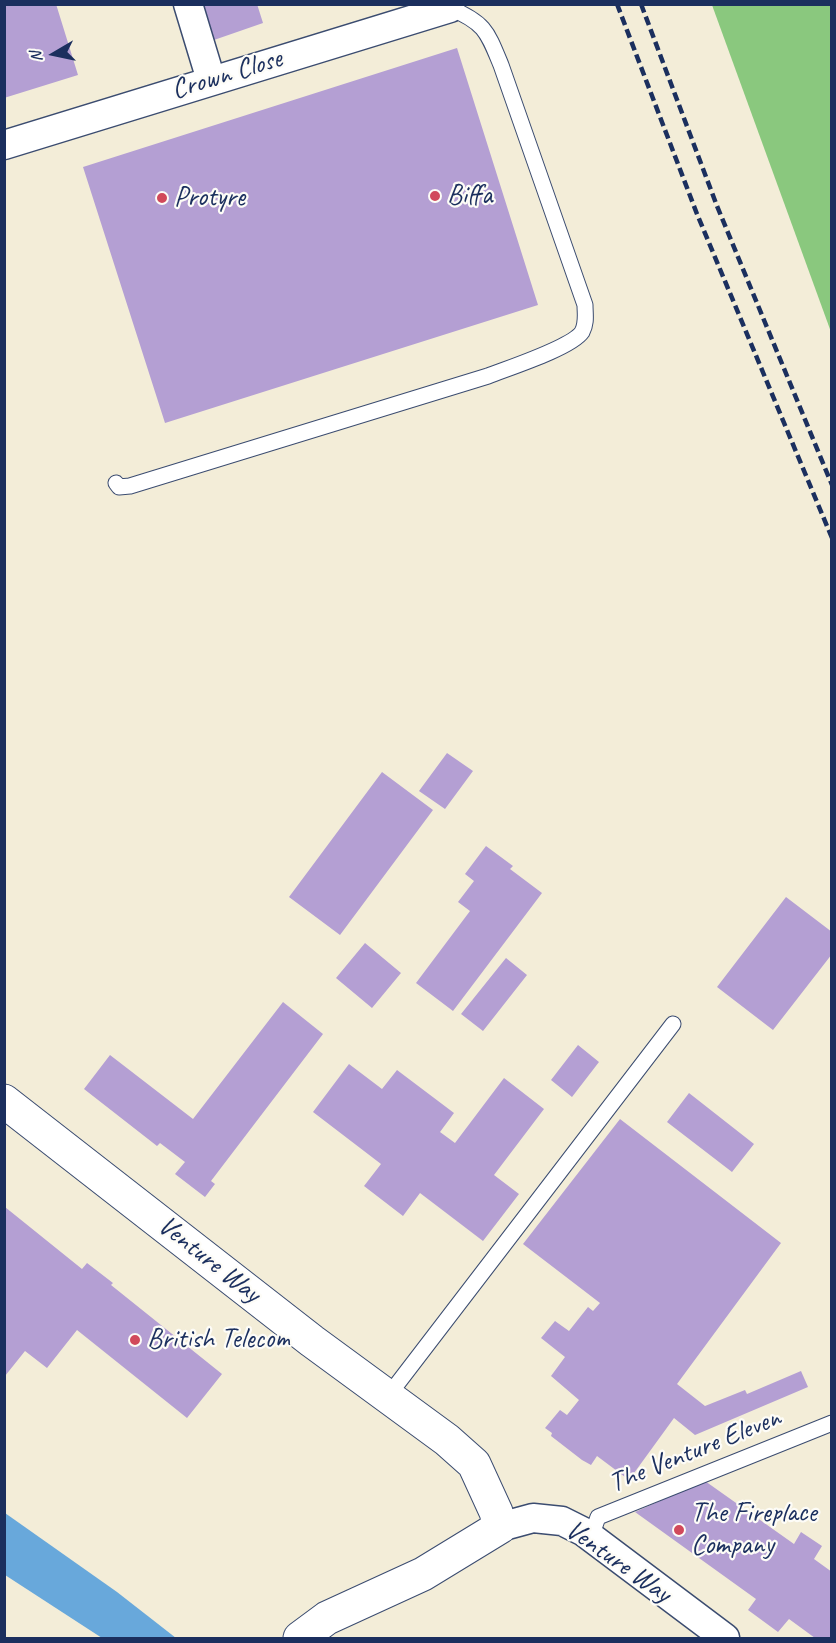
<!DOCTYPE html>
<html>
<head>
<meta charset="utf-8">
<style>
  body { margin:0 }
  #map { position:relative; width:836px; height:1643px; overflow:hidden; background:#f3edd8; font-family:Caveat,sans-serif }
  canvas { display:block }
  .frame { position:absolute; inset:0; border:6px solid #1b2f5e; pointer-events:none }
  .north { position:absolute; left:24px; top:24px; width:60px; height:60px; -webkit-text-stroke:4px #fdfcf7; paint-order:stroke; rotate:261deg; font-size:16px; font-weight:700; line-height:24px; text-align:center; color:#1b2f5e }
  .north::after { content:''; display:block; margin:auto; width:21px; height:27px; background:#1b2f5e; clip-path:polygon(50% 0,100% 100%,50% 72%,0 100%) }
</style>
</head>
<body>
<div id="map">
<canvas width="836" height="1643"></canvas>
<div class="frame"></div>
<div class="north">N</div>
</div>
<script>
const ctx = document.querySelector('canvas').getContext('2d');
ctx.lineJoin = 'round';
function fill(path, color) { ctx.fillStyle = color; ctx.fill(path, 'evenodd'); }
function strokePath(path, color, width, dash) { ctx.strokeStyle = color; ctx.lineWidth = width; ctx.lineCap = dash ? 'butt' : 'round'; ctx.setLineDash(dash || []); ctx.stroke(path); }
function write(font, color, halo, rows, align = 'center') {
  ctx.font = font + ' Caveat,sans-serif'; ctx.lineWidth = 4.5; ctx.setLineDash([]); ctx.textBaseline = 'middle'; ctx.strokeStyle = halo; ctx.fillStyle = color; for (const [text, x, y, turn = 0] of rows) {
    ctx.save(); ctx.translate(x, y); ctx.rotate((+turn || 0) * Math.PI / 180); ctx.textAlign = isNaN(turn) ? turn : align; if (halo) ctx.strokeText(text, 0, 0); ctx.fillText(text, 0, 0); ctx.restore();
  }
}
const green = new Path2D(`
  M712 5H831V332Z`);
const water = new Path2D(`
  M5 1513 117 1592 176 1638H102L5 1575Z`);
const building = new Path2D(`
  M4 4H56L78 75 4 98Z
  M202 4H257L263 23 214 40Z
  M457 48 538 305 165 423 83 167Z
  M447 753 473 771 445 809 419 791Z
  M382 772 433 810 340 935 289 897Z
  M486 846 513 866 510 869 542 893 453 1011 416 983 470 911 458 902 474 881 465 874Z
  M786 897 832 932V954L773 1030 717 987Z
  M365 943 401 973 372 1008 336 978Z
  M506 958 527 975 483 1031 461 1014Z
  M283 1002 323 1034 211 1181 215 1184 205 1197 175 1174 185 1162 160 1143 157 1146 84 1089 110 1055 193 1119Z
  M578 1045 599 1062 572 1097 551 1080Z
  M349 1064 382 1089 397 1070 454 1113 440 1132 455 1143 504 1078 544 1109 494 1175 519 1194 483 1241 420 1193 403 1216 364 1186 381 1164 313 1112Z
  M689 1093 754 1144 732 1172 667 1122Z
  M620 1119 781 1243 677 1384 705 1406 745 1390 747 1394 801 1371 808 1387 695 1435 674 1418 629 1480 597 1456 591 1465 582 1460 551 1436 552 1433 545 1428 560 1410 567 1415 579 1400 551 1376 565 1357 541 1338 555 1321 569 1331 588 1307 593 1311 600 1303 523 1244Z
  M5 1207 82 1269 87 1263 113 1283 111 1285 222 1374 187 1418 77 1330 47 1368 25 1351 5 1376Z
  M705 1481 794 1544 801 1532 822 1546 814 1559 832 1572V1638H815L789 1619 778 1632 748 1610 756 1599 635 1512Z`);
const service = new Path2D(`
  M116 483 119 487 130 486 488 376C508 368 571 348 582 332 587 323 585 314 585 305L501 65C487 31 485 23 450 8L449 4
  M388 1396 673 1024
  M591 1537 598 1517 832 1423`);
const minor = new Path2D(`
  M188 4 211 80
  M4 145 450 8
  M500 1527 533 1518 562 1521 584 1532 725 1638`);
const tertiary = new Path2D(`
  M4 1101 312 1341 447 1440 474 1464 496 1512 500 1527 423 1574 327 1618 300 1638`);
const rail = new Path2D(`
  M617 4 697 214 832 538
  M641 4 717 206 832 485`);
const markers = [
  [435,196,6,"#d1495b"],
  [162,198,6,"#d1495b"],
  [135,1340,6,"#d1495b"],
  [679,1530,6,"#d1495b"]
];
const streetNames = [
  ["Crown Close",227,75,-17],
  ["Venture Way",209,1260,38],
  ["The Venture Eleven",695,1451,-22],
  ["Venture Way",618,1562,35]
];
const poiNames = [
  ["Biffa",447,196],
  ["Protyre",174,198],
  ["British Telecom",147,1340],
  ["The Fireplace",691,1514],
  ["Company",691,1546]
];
fill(green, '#8ac87e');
fill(water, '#68a8db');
fill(building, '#b49fd3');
strokePath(service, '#3b4c70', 17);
strokePath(minor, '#3b4c70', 31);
strokePath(tertiary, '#3b4c70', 35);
strokePath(service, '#fff', 15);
strokePath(minor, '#fff', 28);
strokePath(tertiary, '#fff', 33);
strokePath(rail, '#1b2f5e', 4.5, [9, 4.5]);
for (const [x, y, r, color] of markers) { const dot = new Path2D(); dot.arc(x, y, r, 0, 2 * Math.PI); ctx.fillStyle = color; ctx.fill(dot); strokePath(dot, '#fdfcf7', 2); }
write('28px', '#1b2f5e', '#fdfcf7', streetNames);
write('28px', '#1b2f5e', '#fdfcf7', poiNames, 'left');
</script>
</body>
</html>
